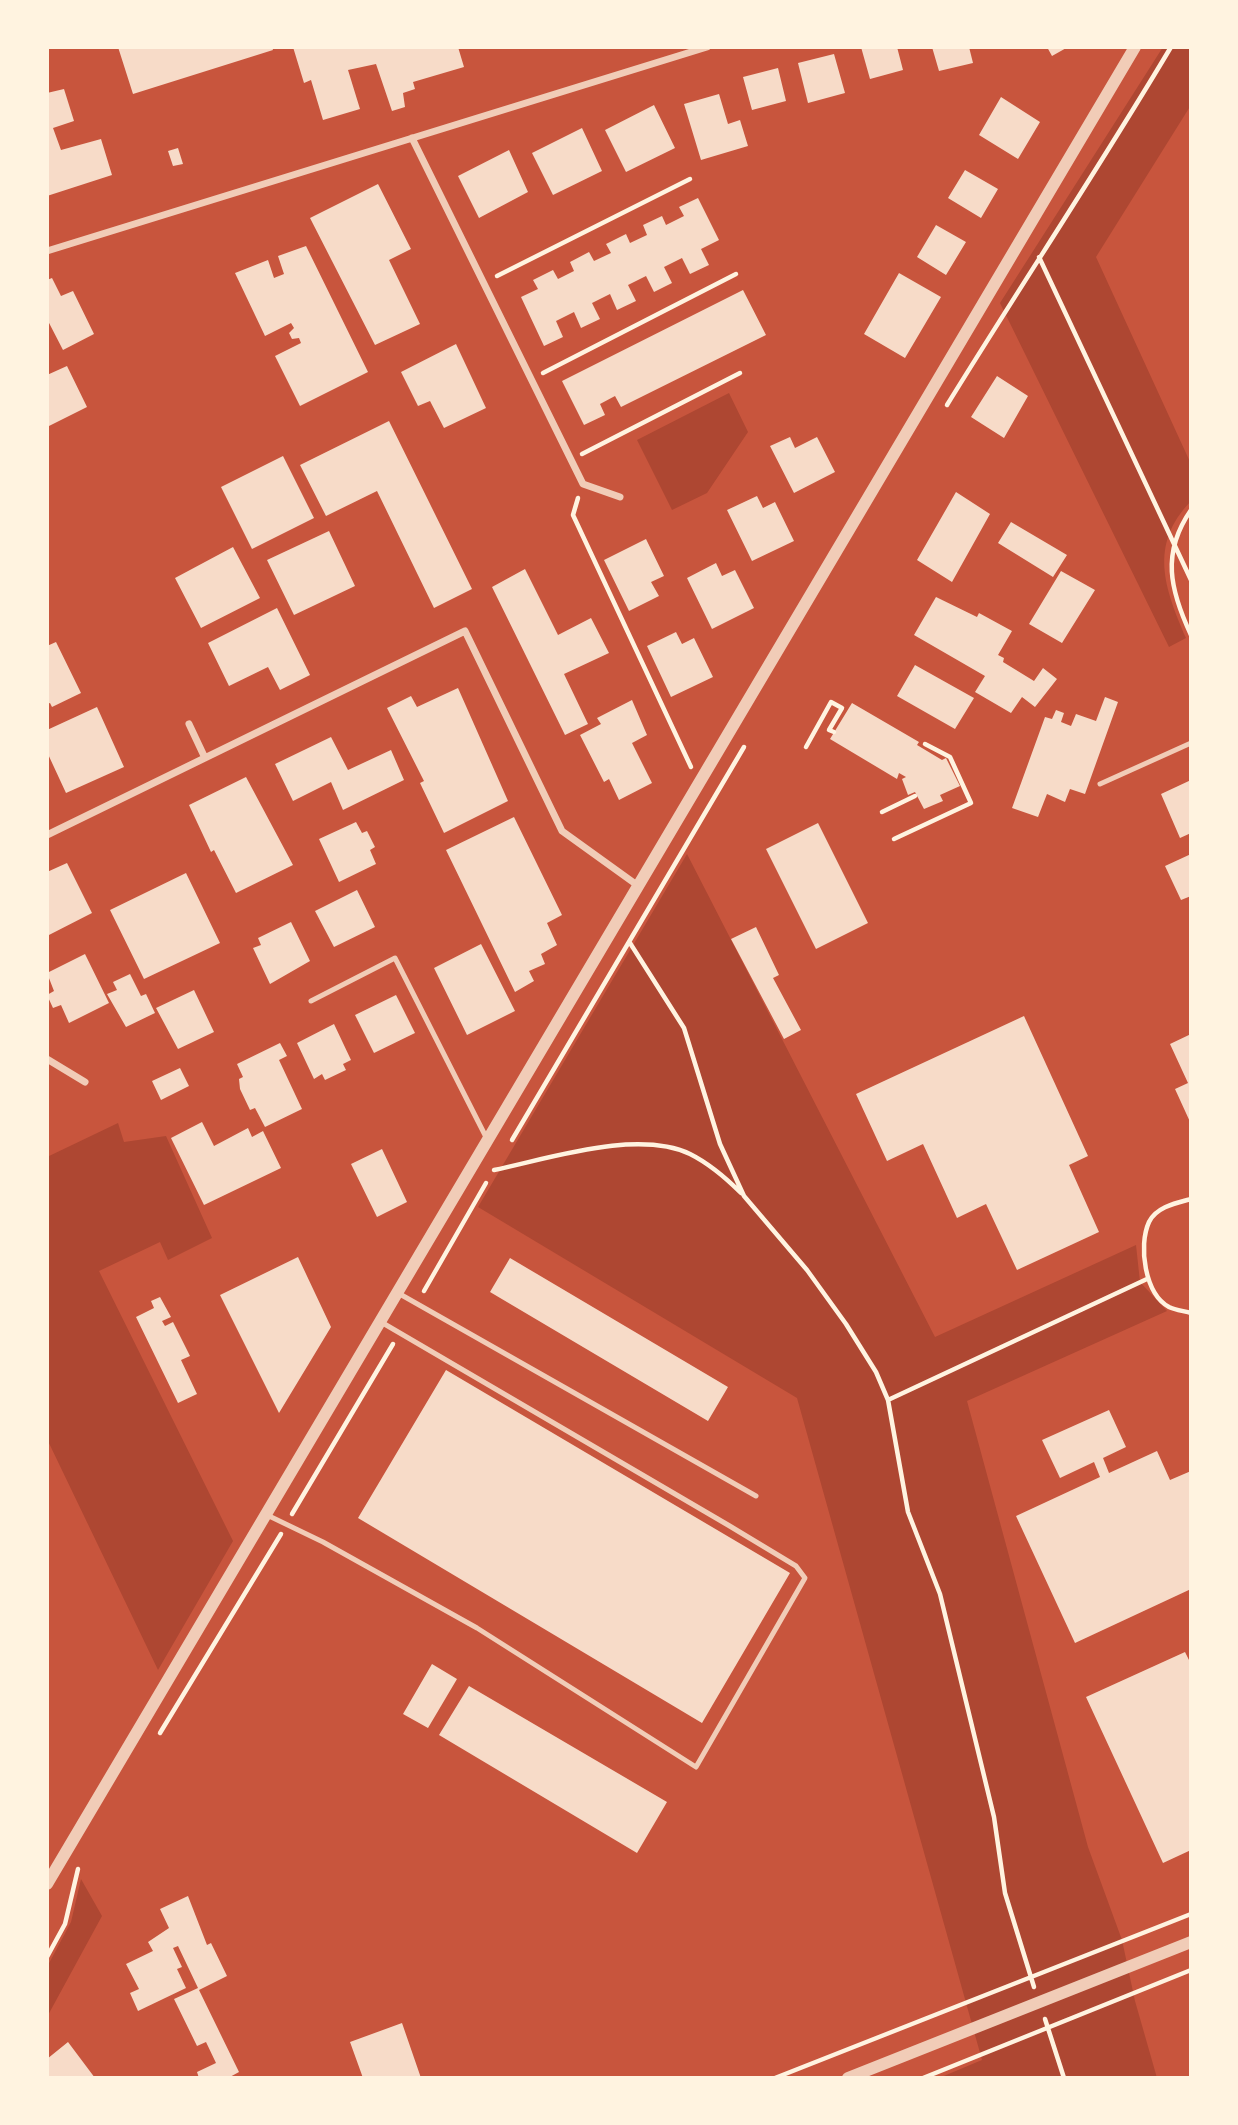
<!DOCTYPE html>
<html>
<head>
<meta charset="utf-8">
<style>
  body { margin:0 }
  #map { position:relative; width:1238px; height:2125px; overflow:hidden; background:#c8553d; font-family:"Work Sans",sans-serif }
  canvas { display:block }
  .frame { position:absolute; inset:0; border:49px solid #fff3e0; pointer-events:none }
</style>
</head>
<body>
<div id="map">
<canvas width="1238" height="2125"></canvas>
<div class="frame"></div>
</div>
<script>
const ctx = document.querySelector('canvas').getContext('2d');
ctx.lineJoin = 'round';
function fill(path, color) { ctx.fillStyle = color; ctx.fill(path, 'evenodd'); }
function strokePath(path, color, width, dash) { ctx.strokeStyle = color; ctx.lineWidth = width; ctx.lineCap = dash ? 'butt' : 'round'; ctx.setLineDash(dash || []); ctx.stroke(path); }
const green = new Path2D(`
  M1163 47H1191V105L1096 257 1191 464V501C1148 545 1165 589 1186 638L1169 647 1000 303Z
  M729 393 748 432 707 493 672 510 637 440Z
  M687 854 935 1337 1136 1245 1140 1282 1167 1311 967 1401 1088 1847 1122 1940 1135 2001 1157 2078H939L982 2060 797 1398 478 1207Z
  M118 1123 124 1142 166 1136 212 1238 168 1260 160 1242 99 1271 233 1541 158 1670 47 1439V1157Z
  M81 1879 102 1916 47 2017V1967L71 1922Z`);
const building = new Path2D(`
  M118 47H272L273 50 133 94Z
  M293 47H458L464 67 413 82 415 89 403 93 405 107 392 111 376 64 348 70 360 109 323 120 311 80 304 83Z
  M861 47H897L903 70 870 79Z
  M932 47H969L973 63 939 71Z
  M1047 47H1068L1052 56Z
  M834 54 845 93 808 103 798 63Z
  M778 68 786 101 752 110 743 77Z
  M64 89 74 121 53 128 61 150 101 139 112 175 47 196V93Z
  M719 94 728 124 740 120 748 146 701 160 684 104Z
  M1001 97 1040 122 1018 159 979 135Z
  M654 105 675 148 626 172 605 130Z
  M582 128 602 171 553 195 532 153Z
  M178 148 183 164 173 166 168 151Z
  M509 150 528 192 479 218 458 176Z
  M965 170 998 189 981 218 948 198Z
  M378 184 411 249 389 260 420 324 375 345 310 218Z
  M698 198 719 240 701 249 709 265 690 274 682 258 664 267 672 283 654 292 646 276 628 285 636 301 617 310 610 294 592 303 600 319 581 328 574 312 556 321 563 337 544 346 521 297 538 289 533 280 553 270 558 279 574 271 570 262 589 252 594 261 611 253 606 244 626 234 630 243 647 235 643 225 662 216 666 225 684 216 679 207Z
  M936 225 966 242 946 275 917 257Z
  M306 246 368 372 300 406 275 356 301 343 299 338 292 339 289 333 294 328 291 323 265 336 235 273 268 260 274 278 284 274 278 256Z
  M899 273 941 297 905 358 864 334Z
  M52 278 61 296 73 291 94 334 63 350 47 319V280Z
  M743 290 766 335 621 407 615 396 600 404 605 415 584 425 562 381Z
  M456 344 486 408 444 428 430 401 418 406 401 372Z
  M67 366 87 407 47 427V375Z
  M997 376 1028 396 1004 438 971 417Z
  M389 421 472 589 434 608 377 491 326 516 300 465Z
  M790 437 795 448 817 437 835 472 794 493 770 446Z
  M283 456 314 518 252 549 221 487Z
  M956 492 990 514 952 582 917 560Z
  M757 496 763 508 775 502 794 541 752 561 727 510Z
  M1011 522 1067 555 1053 577 998 543Z
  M329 531 355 586 294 615 267 560Z
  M646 539 664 576 651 582 659 596 629 611 604 560Z
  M233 547 260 598 201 628 175 578Z
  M716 563 722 576 735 570 754 608 712 629 687 578Z
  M525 569 558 635 591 618 609 653 564 674 588 724 565 735 492 587Z
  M1061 571 1095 590 1062 643 1029 624Z
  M936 597 977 617 979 613 1012 631 998 655 1004 658 1003 662 1034 681 1043 668 1057 679 1035 707 1022 697 1011 713 975 692 985 676 914 635Z
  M277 608 310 675 280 690 268 667 229 686 208 643Z
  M676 632 682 644 694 638 713 677 671 697 647 646Z
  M56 642 81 693 52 707 50 703 47 704V646Z
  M915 665 974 698 955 729 897 696Z
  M458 688 508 801 444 833 420 783 424 781 387 708 411 696 417 707Z
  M1105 697 1118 702 1085 794 1070 789 1065 802 1047 794 1038 817 1012 808 1045 717 1052 719 1056 710 1064 713 1061 722 1071 726 1076 714 1096 721Z
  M632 700 647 735 632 743 652 783 619 800 609 779 604 782 580 735 601 724 597 718Z
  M852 703 919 742 917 745 942 760 946 758 960 786 940 795 943 801 924 809 915 792 908 795 902 779 906 777 899 773 897 779 830 739Z
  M97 707 124 767 66 793 47 752V730Z
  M331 737 348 770 391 750 404 780 343 810 331 782 293 801 275 764Z
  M246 777 293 865 236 893 214 850 211 852 189 805Z
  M1191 780V833L1180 838 1161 794Z
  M514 817 562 915 547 923 557 945 541 954 545 964 529 971 534 981 515 992 446 850Z
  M356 822 362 833 367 831 375 847 370 850 376 864 339 882 319 839Z
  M818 823 868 923 816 949 766 849Z
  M1191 854V896L1181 900 1165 866Z
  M67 863 92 913 47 936V872Z
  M186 873 220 943 144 979 110 910Z
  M357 890 375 927 334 947 315 911Z
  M291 922 310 961 270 984 253 948 261 945 258 938Z
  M756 927 779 975 773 978 801 1030 784 1039 731 939Z
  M481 944 515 1011 467 1035 434 968Z
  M85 954 109 1003 69 1023 61 1005 53 1008 47 995 54 991 47 973Z
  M130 974 141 996 146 994 155 1013 126 1027 107 994 117 990 113 982Z
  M194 990 214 1032 178 1049 156 1008Z
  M396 995 415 1033 374 1053 355 1015Z
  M1024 1016 1088 1156 1069 1165 1099 1232 1017 1270 986 1204 957 1218 923 1144 887 1161 856 1094Z
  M334 1024 351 1060 343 1064 346 1070 325 1080 322 1074 314 1079 297 1043Z
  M1191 1034V1124L1175 1089 1188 1083 1170 1044Z
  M280 1043 287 1056 279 1060 302 1109 265 1127 255 1108 250 1110 240 1089 239 1079 243 1077 237 1064Z
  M180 1068 189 1086 161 1100 152 1081Z
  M202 1122 214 1146 248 1128 252 1137 263 1131 281 1168 204 1205 171 1138Z
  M382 1149 407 1202 377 1217 351 1164Z
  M298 1257 331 1327 279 1413 220 1295Z
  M510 1258 728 1387 708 1421 490 1292Z
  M160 1297 171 1317 162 1321 165 1326 173 1322 190 1356 181 1360 197 1394 178 1403 136 1317 154 1308 151 1301Z
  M446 1370 790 1573 702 1723 358 1518Z
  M1109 1410 1126 1447 1103 1458 1109 1473 1157 1451 1170 1480 1191 1471V1589L1075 1643 1016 1516 1100 1477 1094 1462 1060 1478 1042 1440Z
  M1185 1652 1191 1664V1850L1163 1863 1086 1697Z
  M432 1664 457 1679 428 1728 403 1714Z
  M469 1686 667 1802 637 1853 439 1735Z
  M188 1896 207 1945 211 1943 227 1976 199 1990 239 2072 228 2078H199L197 2072 216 2063 206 2042 197 2046 174 1999 198 1988 178 1946 173 1948 182 1967 177 1969 186 1988 138 2011 130 1993 139 1989 126 1964 153 1951 148 1942 169 1928 160 1909Z
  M402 2023 421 2078H363L350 2042Z
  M68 2042 95 2078H47V2059Z`);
const path = new Path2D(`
  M1039 257 1191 580
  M497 276 690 179
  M543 373 736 274
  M947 405C1021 285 1099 168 1171 47
  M582 454 740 373
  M578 498 573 515 691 767
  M1191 510C1161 553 1170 590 1191 635
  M806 747 831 702 842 708 829 730 834 732
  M882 812 915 796
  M894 839 971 803 950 757 925 744
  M630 943 684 1028 720 1144 744 1196 807 1270 846 1324 876 1372 888 1400 908 1512 940 1594 994 1817 1005 1893 1034 1987
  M512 1140 744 747
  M494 1170C548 1159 637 1129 690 1154 710 1164 725 1177 741 1193
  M1191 1199C1176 1203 1156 1207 1149 1222 1138 1246 1145 1294 1169 1307 1175 1310 1184 1311 1191 1313
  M424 1291 486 1183
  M888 1400 1147 1279
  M292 1514 393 1344
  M160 1733 281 1534
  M47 1957 65 1924 78 1869
  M1045 2019 1064 2078
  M775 2078 1191 1914
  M923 2078 1191 1970`);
const service = new Path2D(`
  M1100 784 1191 743
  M311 1001 395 958 487 1139
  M398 1293 756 1496
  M267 1515 323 1542 477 1628 696 1767 805 1578 796 1566 728 1525 381 1322`);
const minor = new Path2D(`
  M412 138 583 484 620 497
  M47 251 707 47
  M189 724 205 758
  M47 835 465 631 562 831 637 885
  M47 1059 85 1082`);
const tertiary = new Path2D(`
  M47 1884 1135 47
  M848 2078 1191 1942`);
fill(green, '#ae4732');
fill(building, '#f7dbc8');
strokePath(path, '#fff3e0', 4.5);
strokePath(service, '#f1ccb7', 5);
strokePath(minor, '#f1ccb7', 7);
strokePath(tertiary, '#f1ccb7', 12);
</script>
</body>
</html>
